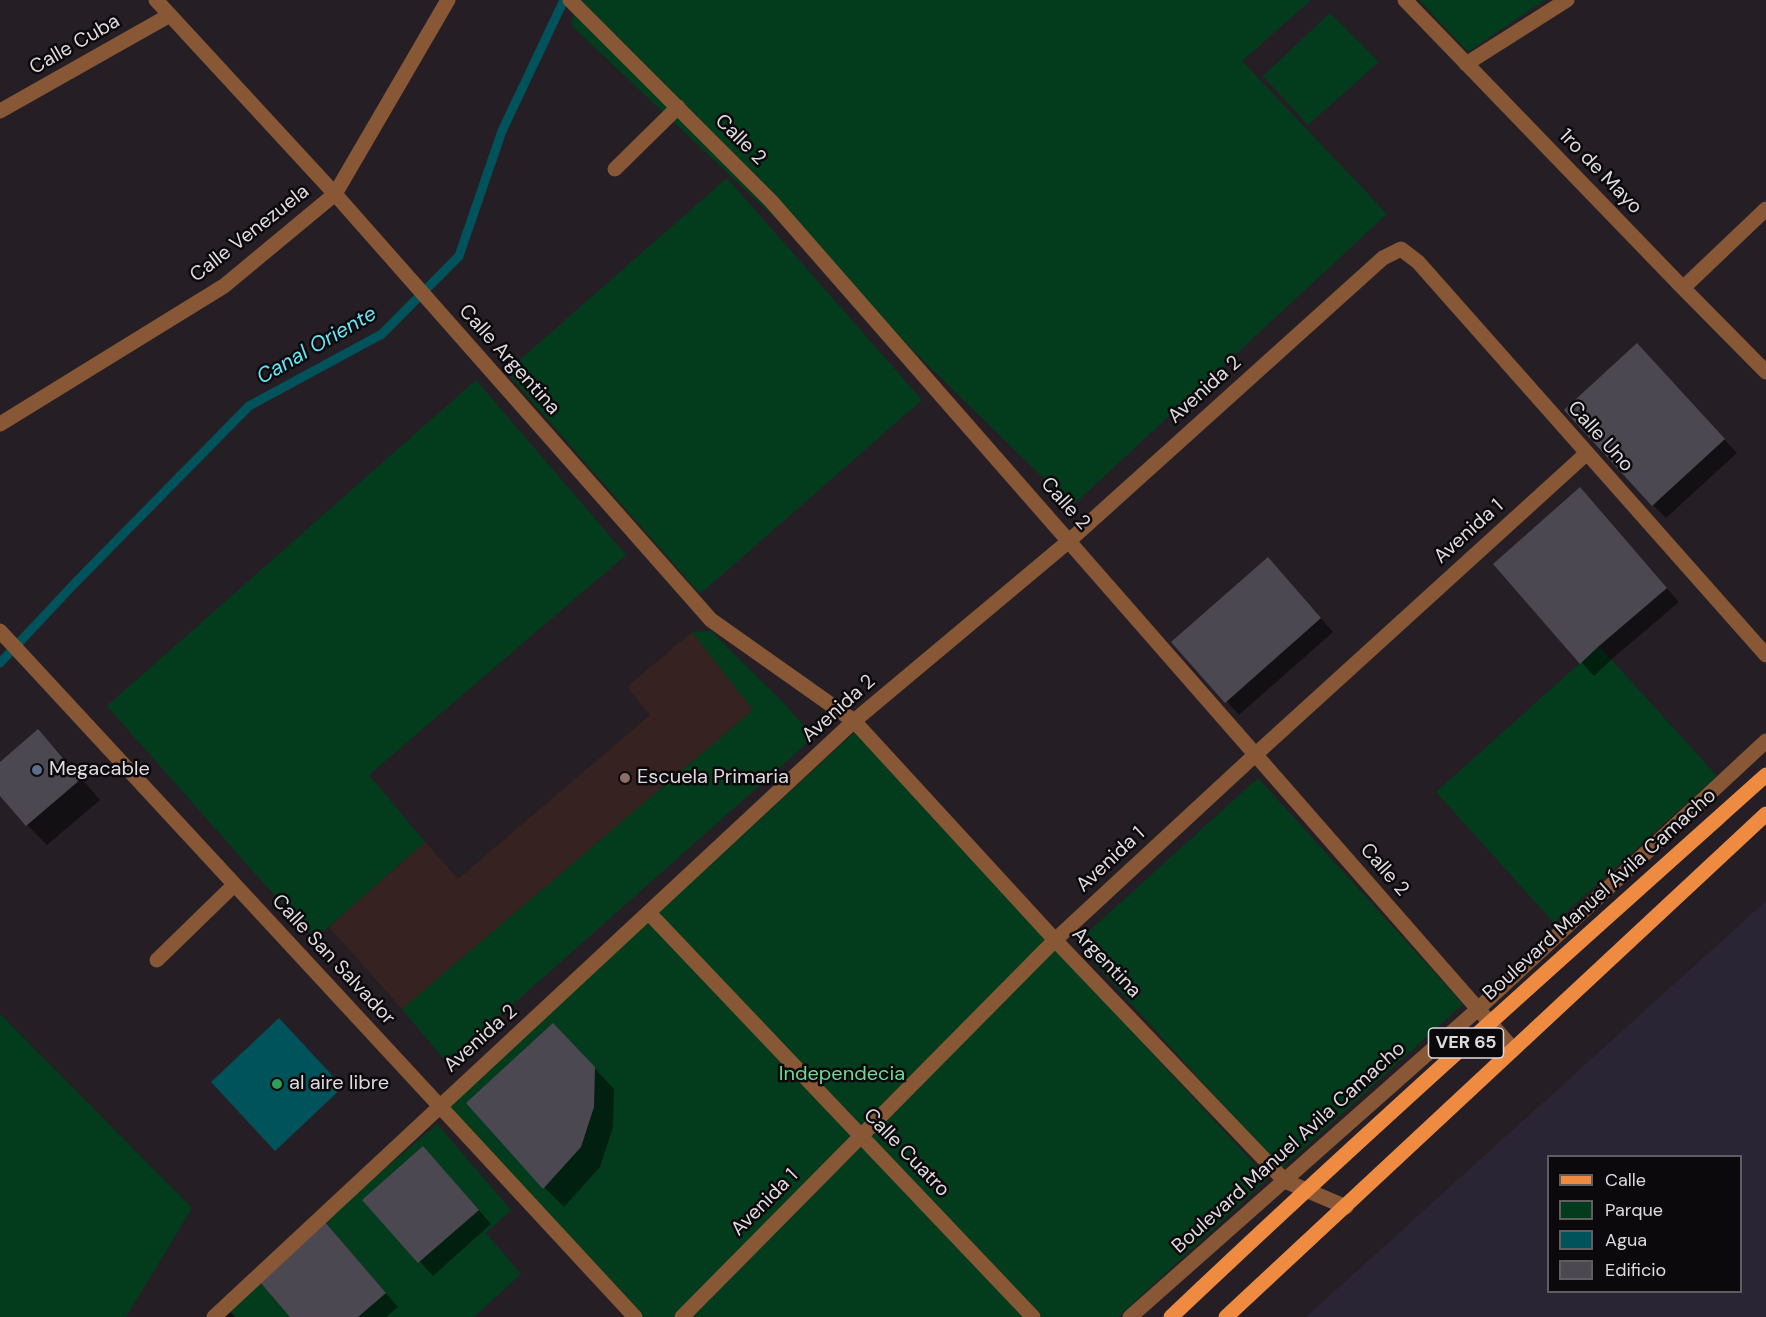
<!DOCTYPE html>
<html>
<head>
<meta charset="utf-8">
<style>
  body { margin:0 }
  #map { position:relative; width:1766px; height:1317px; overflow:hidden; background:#251f25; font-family:"DM Sans",sans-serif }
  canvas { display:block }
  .legend { position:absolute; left:1547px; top:1155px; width:195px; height:138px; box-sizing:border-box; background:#0c090c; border:2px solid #605d60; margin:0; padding:8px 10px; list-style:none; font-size:18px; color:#dfdbdf }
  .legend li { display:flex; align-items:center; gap:12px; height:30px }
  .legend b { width:30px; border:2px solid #605d60 }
</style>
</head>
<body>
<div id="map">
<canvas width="1766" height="1317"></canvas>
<ul class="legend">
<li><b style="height:8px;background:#ef8b40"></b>Calle</li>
<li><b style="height:16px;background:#033c1d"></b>Parque</li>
<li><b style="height:16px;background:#00535b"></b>Agua</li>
<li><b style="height:16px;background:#4c4851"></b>Edificio</li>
</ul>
</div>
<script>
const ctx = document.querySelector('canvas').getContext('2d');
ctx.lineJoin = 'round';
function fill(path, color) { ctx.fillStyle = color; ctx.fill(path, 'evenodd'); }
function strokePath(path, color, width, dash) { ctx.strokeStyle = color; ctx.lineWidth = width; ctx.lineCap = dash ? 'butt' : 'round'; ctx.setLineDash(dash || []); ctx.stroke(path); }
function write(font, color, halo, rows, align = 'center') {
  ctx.font = font + ' "DM Sans",sans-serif'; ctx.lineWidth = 5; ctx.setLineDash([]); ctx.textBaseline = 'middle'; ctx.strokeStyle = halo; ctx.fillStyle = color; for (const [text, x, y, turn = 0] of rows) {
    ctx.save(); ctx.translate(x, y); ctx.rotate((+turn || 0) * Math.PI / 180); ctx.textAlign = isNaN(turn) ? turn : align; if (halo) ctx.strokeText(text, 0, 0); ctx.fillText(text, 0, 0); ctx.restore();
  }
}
const industrial = new Path2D(`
  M1766 901V1317H1306L1483 1157ZM1548 1156H1740V1292H1548Z`);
const education = new Path2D(`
  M692 632 753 710 402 1009 329 927 425 842 458 879 650 715 627 687Z`);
const green = new Path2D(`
  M575 0H1311L1242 61 1387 214 1072 506 846 285 572 26Z
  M1419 0H1545L1468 52Z
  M1330 13 1379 62 1308 125 1263 76Z
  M727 178 922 400 700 594 506 372Z
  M476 380 626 555 369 775 425 842 316 938 258 877 107 706Z
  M711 631 780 699 814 737 447 1063 402 1009 753 710 692 632Z
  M1599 646 1717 776 1554 923 1436 792Z
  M856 731 1268 1179 1118 1317H639L446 1107Z
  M1258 778 1463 1004 1281 1169 1076 943Z
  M0 1014 192 1208 126 1317H0Z
  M437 1124 511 1210 486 1233 521 1274 474 1317H358L386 1293 324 1221Z
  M259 1281 290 1317H236L228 1308Z`);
const water = new Path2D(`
  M279 1018 343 1087 275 1151 211 1082Z`);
const shadow = new Path2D(`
  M1650 359 1737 453 1666 518 1653 505Z
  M1593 503 1679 602 1612 659 1594 676 1495 564Z
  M1281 572 1333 632 1239 715 1173 642Z
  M38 731 58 751 100 800 47 845 27 825 0 793V764Z
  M573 1045 614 1089 613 1127 600 1167 564 1207 544 1187Z
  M436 1161 491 1224 433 1276 364 1200Z
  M324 1223 398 1307 386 1317H292Z
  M228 1310 235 1317H221Z`);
const stream = new Path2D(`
  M0 663 75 583 249 406 382 334 459 256 502 131 564 0`);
const building = new Path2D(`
  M1637 343 1725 439 1652 506 1564 410Z
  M1580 487 1667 588 1599 646 1580 664 1493 564Z
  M1268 557 1321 618 1225 703 1171 642Z
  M38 729 81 779 26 826 0 796V762Z
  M553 1023 595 1067 594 1107 581 1147 543 1189 466 1103Z
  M423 1146 479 1210 418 1263 362 1200Z
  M324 1221 386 1293 358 1317H290L259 1281Z`);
const lane = new Path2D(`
  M1466 64 1567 0`);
const street = new Path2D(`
  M156 0 335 194 711 620 854 721 1055 940 1285 1181 1346 1207
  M570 0 771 201 1513 1049
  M1405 0 1683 288 1766 372
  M0 111 170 15
  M615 169 678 107
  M1683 288 1766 209
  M0 424 224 286 335 194 448 0
  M0 631 635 1317
  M649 913 1033 1317
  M157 960 234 885
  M214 1317 854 721 1069 541 1383 258 1401 249 1418 262 1766 655
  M682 1317 1055 940 1256 754 1587 453
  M1130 1317 1478 1009 1766 741`);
const primary = new Path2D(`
  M1171 1317C1366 1132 1566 954 1766 775
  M1226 1317 1766 814`);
const markers = [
  [37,770,6,"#5c6f8a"],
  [625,778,6,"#8d6e63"],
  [277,1084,6,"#2e9e5b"]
];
const shields = [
  [1466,1043,75]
];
const shieldNames = [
  ["VER 65",1466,1043]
];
const streetNames = [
  ["Calle Cuba",75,45,-30],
  ["Calle 2",740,140,45],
  ["1ro de Mayo",1600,172,46],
  ["Calle Venezuela",250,234,-38],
  ["Calle Argentina",509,360,48],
  ["Avenida 2",1205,390,-42],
  ["Calle Uno",1600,437,48],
  ["Calle 2",1065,504,48],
  ["Avenida 1",1469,532,-42],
  ["Avenida 2",839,709,-42],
  ["Avenida 1",1111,860,-43],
  ["Calle 2",1384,870,49],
  ["Boulevard Manuel Ávila Camacho",1600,895,-42],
  ["Calle San Salvador",333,960,47],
  ["Argentina",1106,963,46],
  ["Avenida 2",481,1039,-42],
  ["Boulevard Manuel Avila Camacho",1289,1148,-42],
  ["Calle Cuatro",906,1153,46],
  ["Avenida 1",765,1203,-45]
];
const poiNames = [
  ["Megacable",49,770],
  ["Escuela Primaria",637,778],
  ["al aire libre",289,1084]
];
const parkNames = [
  ["Independecia",842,1075]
];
const waterNames = [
  ["Canal Oriente",317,346,-30]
];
fill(industrial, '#2a2535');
fill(education, '#362220');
fill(green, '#033c1d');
fill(water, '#00535b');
fill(shadow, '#0007');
strokePath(stream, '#00535b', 9);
fill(building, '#4c4851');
strokePath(lane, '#875736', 15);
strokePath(street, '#875736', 15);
strokePath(primary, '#ef8b40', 15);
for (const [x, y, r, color] of markers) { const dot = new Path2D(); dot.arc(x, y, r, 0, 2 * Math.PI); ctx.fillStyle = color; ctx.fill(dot); strokePath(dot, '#0c090c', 2); }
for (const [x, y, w] of shields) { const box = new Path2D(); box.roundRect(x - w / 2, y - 15, w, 30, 4.5); ctx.fillStyle = '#0c090c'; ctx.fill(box); strokePath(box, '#dfdbdf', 1.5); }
write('bold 18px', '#dfdbdf', null, shieldNames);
write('20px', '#dfdbdf', '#0c090c', streetNames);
write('20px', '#dfdbdf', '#0c090c', poiNames, 'left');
write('20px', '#6bdb93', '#0c090c', parkNames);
write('italic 21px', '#64e8f8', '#0c090c', waterNames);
</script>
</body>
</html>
